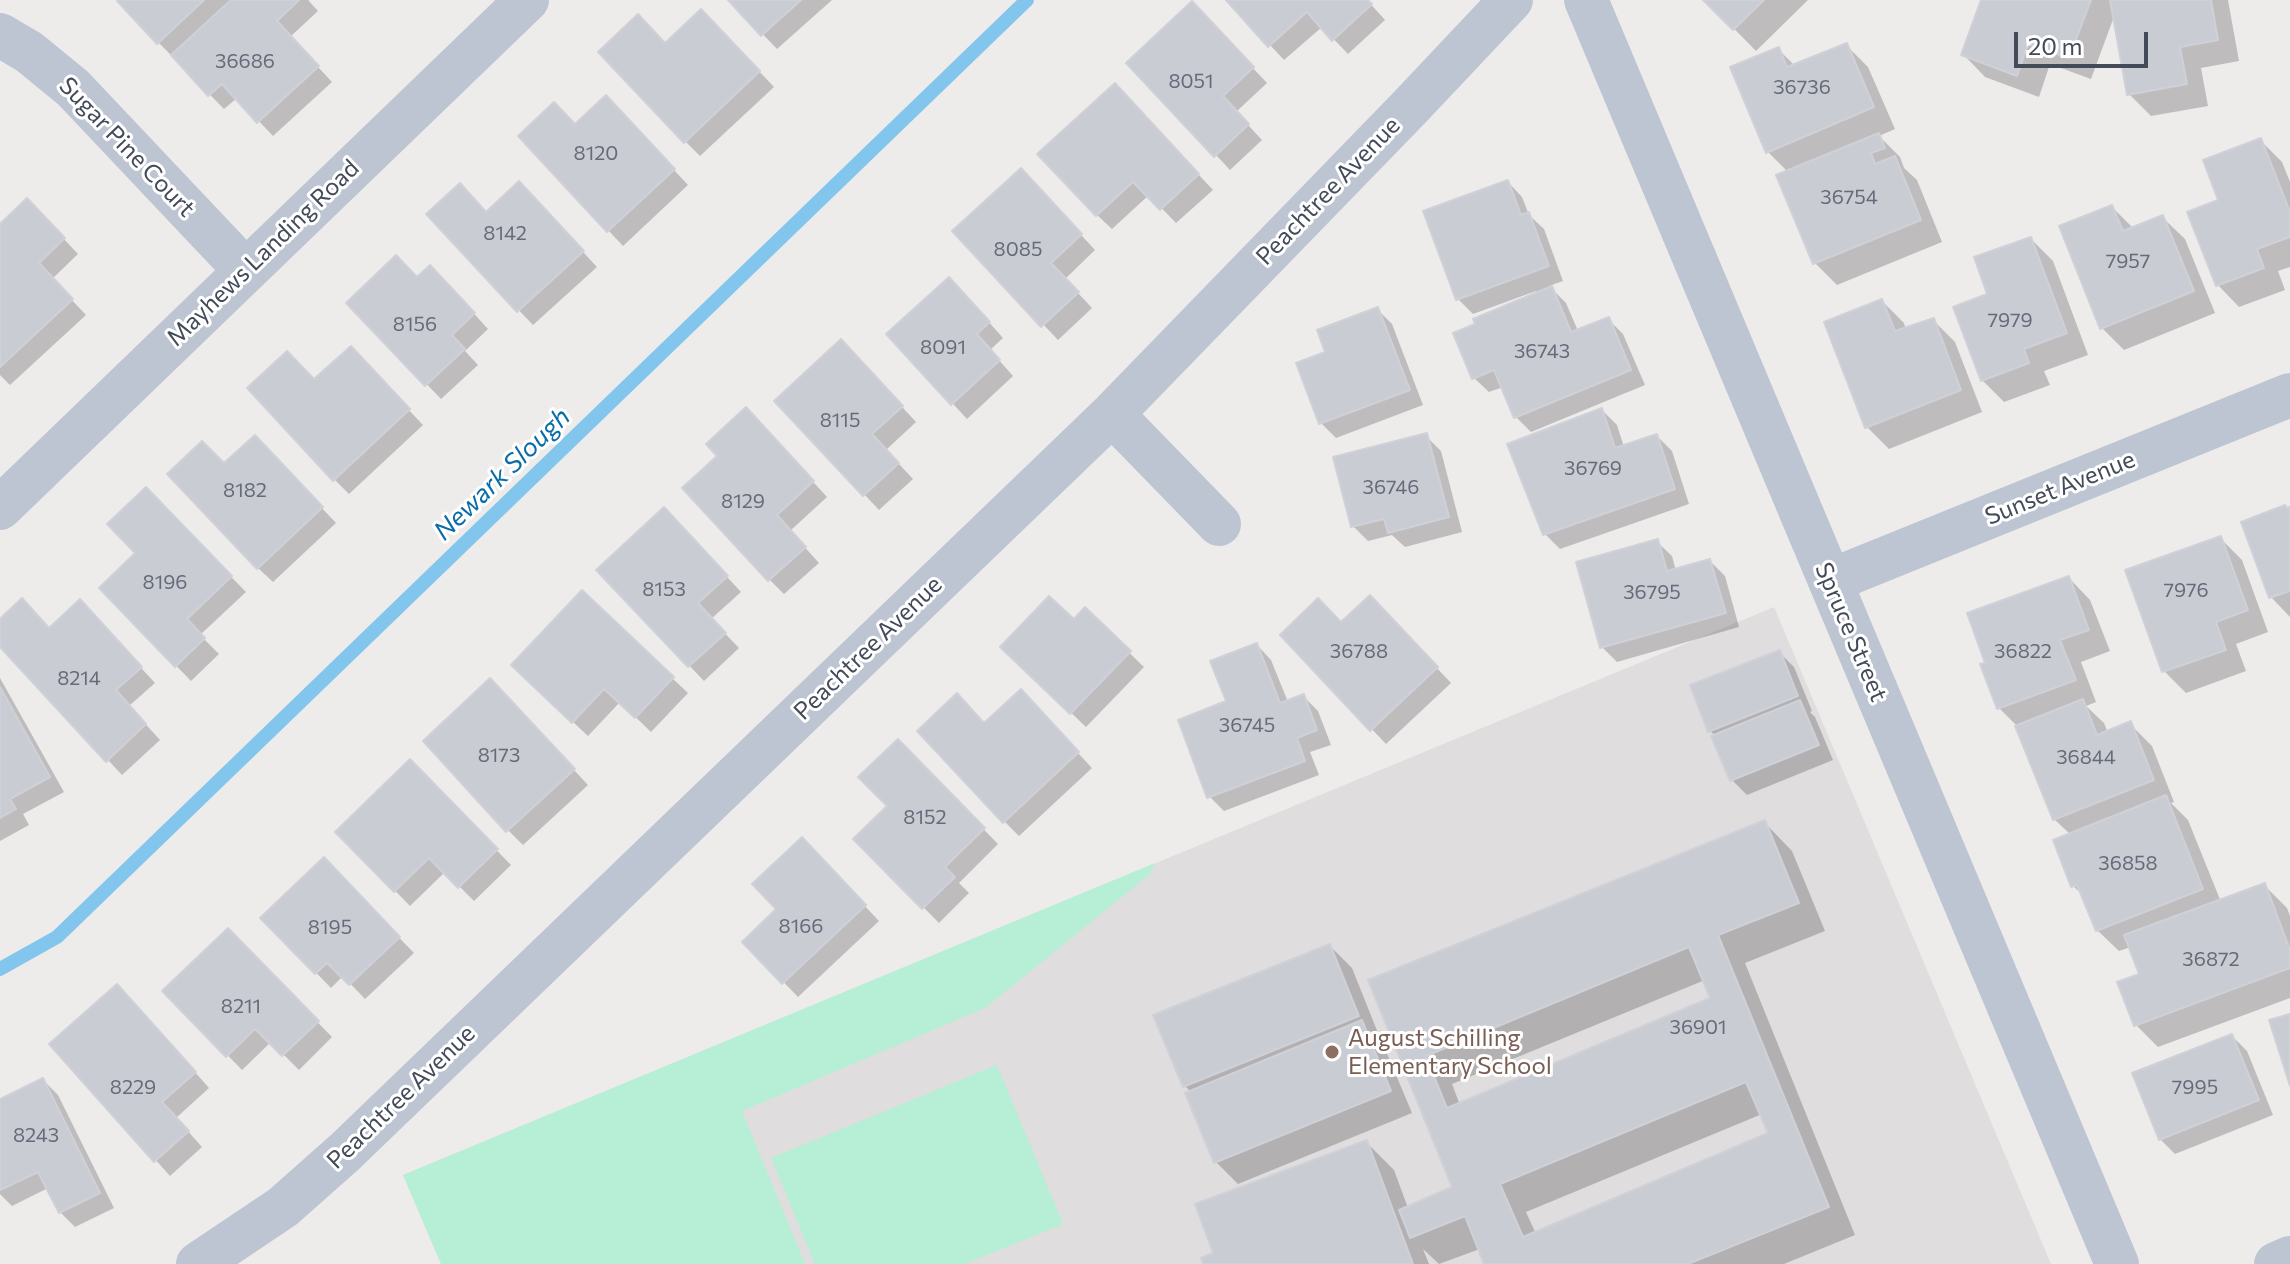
<!DOCTYPE html>
<html>
<head>
<meta charset="utf-8">
<style>
  body { margin:0 }
  #map { position:relative; width:2290px; height:1264px; overflow:hidden; background:#eeeceb; font-family:Commissioner,sans-serif }
  canvas { display:block }
  .scale { position:absolute; left:2014px; top:32px; width:134px; height:36px; box-sizing:border-box; border:4px solid #434b59; border-top:0; padding-left:10px; font-size:24px; line-height:28px; white-space:nowrap; color:#434b59; -webkit-text-stroke:6px #fff; paint-order:stroke }
</style>
</head>
<body>
<div id="map">
<canvas width="2290" height="1264"></canvas>
<div class="scale">20 m</div>
</div>
<script>
const ctx = document.querySelector('canvas').getContext('2d');
ctx.lineJoin = 'round';
function fill(path, color) { ctx.fillStyle = color; ctx.fill(path, 'evenodd'); }
function strokePath(path, color, width, dash) { ctx.strokeStyle = color; ctx.lineWidth = width; ctx.lineCap = dash ? 'butt' : 'round'; ctx.setLineDash(dash || []); ctx.stroke(path); }
function write(font, color, halo, rows, align = 'center') {
  ctx.font = font + ' Commissioner,sans-serif'; ctx.lineWidth = 6; ctx.setLineDash([]); ctx.textBaseline = 'middle'; ctx.strokeStyle = halo; ctx.fillStyle = color; for (const [text, x, y, turn = 0] of rows) {
    ctx.save(); ctx.translate(x, y); ctx.rotate((+turn || 0) * Math.PI / 180); ctx.textAlign = isNaN(turn) ? turn : align; if (halo) ctx.strokeText(text, 0, 0); ctx.fillText(text, 0, 0); ctx.restore();
  }
}
const education = new Path2D(`
  M1774 607 2051 1264H441L403 1175Z`);
const green = new Path2D(`
  M1155 863 1149 875 985 1008 742 1111 805 1264H441L403 1175Z
  M997 1065 1063 1224 965 1264H815L771 1158Z`);
const shadow = new Path2D(`
  M122 0H308L318 11 290 37 332 82 273 136 237 98 224 109 158 42Z
  M730 0H832L777 49Z
  M1228 0H1367L1385 20 1348 54 1322 27 1284 60Z
  M1706 0H1808L1756 51Z
  M1984 0H2228L2239 61 2201 68 2208 106 2151 116 2129 94 2115 14 2091 79 2050 64 2039 97 1985 77 1964 55Z
  M1192 4 1267 83 1236 112 1262 140 1230 170 1216 155Z
  M716 26 774 87 700 156 685 141 666 45Z
  M1846 45 1868 67 1895 129 1879 136 1900 157 1904 168 1917 180 1942 242 1837 285 1815 263 1788 172 1768 152 1779 50 1795 66Z
  M1129 100 1213 190 1176 223 1149 195 1112 229 1097 215Z
  M621 113 688 185 623 246 520 136 575 127Z
  M2260 140 2282 162 2290 182V267L2278 271 2285 290 2239 307 2218 285 2221 201Z
  M1508 182 1522 197 1529 215 1544 229 1563 281 1549 286 1566 303 1578 331 1608 319 1623 334 1645 385 1531 432 1516 417 1503 387 1489 392 1474 378 1537 294 1536 291 1473 314 1458 299Z
  M1035 185 1095 250 1065 279 1092 308 1058 340 955 231Z
  M534 199 597 267 533 325 428 215 487 214Z
  M2112 207 2134 229 2163 218 2185 239 2215 313 2124 350 2102 328Z
  M42 216 78 254 52 279 86 315 10 385 0 375V226Z
  M2031 239 2053 261 2088 355 2044 371 2050 385 2004 402 1982 380 1990 296Z
  M417 280 445 282 488 329 465 351 478 365 441 399 349 303Z
  M964 294 1003 338 990 350 1013 376 967 419 889 334Z
  M1882 301 1904 323 1906 330 1933 320 1955 342 1982 412 1889 449 1867 427Z
  M1377 309 1392 324 1423 405 1336 438 1321 423Z
  M855 356 916 422 886 450 913 479 879 510 777 401Z
  M365 364 423 425 349 494 334 479 315 382Z
  M1602 410 1617 425 1624 447 1657 436 1672 451 1689 504 1560 549 1545 534Z
  M760 424 827 497 790 531 819 563 784 594 769 579Z
  M1426 436 1441 451 1462 532 1405 547 1392 535 1368 541 1353 526Z
  M269 452 336 523 273 582 258 568 224 466Z
  M146 490 246 592 200 635 219 654 191 681 101 588 138 553Z
  M2290 509V617L2271 597Z
  M678 524 741 592 711 619 739 648 704 681 599 570Z
  M2220 538 2242 560 2268 632 2236 644 2246 671 2186 693 2164 671 2128 572Z
  M1657 542 1672 556 1676 571 1710 561 1725 576 1739 627 1617 662 1602 647Z
  M2069 578 2090 600 2110 651 2081 662 2096 702 2086 706 2104 723 2108 733 2130 724 2152 746 2174 802 2171 803 2188 820 2221 902 2265 886 2287 908 2290 916V998L2158 1047 2136 1025 2141 976 2131 947 2119 951 2097 930 2084 896 2073 886 2071 835 2054 819 2018 727 1999 708 1983 666Z
  M582 593 688 693 651 732 620 702 588 736 528 680Z
  M1085 610 1144 667 1086 727 1017 661 1074 622Z
  M1384 612 1451 683 1386 744 1282 635 1341 625Z
  M94 617 155 683 129 706 160 740 122 775 0 644V622L50 630Z
  M1257 645 1271 660 1288 702 1303 696 1318 711 1331 745 1310 752 1319 775 1224 811 1209 796Z
  M1779 652 1794 667 1812 711 1810 712 1815 717 1833 760 1747 795 1732 780 1716 736 1710 731Z
  M0 678 64 792 23 814 29 825 0 841Z
  M505 696 588 785 523 845 508 830Z
  M1035 707 1092 768 1019 836 1004 821Z
  M898 742 998 844 959 883 969 893 939 923 856 839 890 806Z
  M410 762 511 865 474 901 445 872 410 906 338 832Z
  M1765 823 1792 851 1825 931 1745 963 1855 1235 1784 1264H1486L1480 1249 1439 1264 1423 1249 1429 1264H1206L1366 1142 1394 1170 1408 1208 1455 1189 1370 981ZM1705 980 1713 999 1460 1105 1452 1084ZM1762 1114 1771 1134 1536 1234 1526 1212Z
  M802 840 879 921 798 997 745 942 778 909Z
  M324 860 414 953 365 999 343 976 331 988 263 918Z
  M228 931 332 1037 299 1070 271 1042 242 1070 165 991Z
  M1330 946 1352 968 1380 1038 1378 1039 1383 1044 1412 1113 1238 1184 1216 1162 1191 1092 1185 1086Z
  M132 1001 209 1088 176 1118 202 1147 170 1176 52 1044Z
  M2232 1036 2247 1051 2273 1115 2175 1154 2160 1139Z
  M43 1080 58 1095 114 1208 75 1227 60 1212 48 1188 12 1206 0 1194V1101Z`);
const stream = new Path2D(`
  M0 969 57 937 1027 0`);
const building = new Path2D(`
  M119 0H204L157 44 117 1Z
  M231 0H299L277 21 319 66 257 123 222 84 208 96 171 55Z
  M728 0H801L761 36Z
  M1226 0H1368L1372 4 1332 41 1307 12 1268 47Z
  M1703 0H1764L1733 30Z
  M1981 0H2091L2069 58 2028 44 2017 76 1961 55Z
  M2110 0H2211L2218 40 2180 47 2187 84 2127 95Z
  M1192 1 1254 67 1223 96 1249 124 1214 157 1126 63Z
  M701 9 760 71 684 143 598 52 638 14 665 43Z
  M1847 43 1874 107 1766 153 1730 67 1779 47 1787 67Z
  M1115 83 1199 174 1160 210 1133 182 1096 216 1037 154Z
  M606 95 675 169 607 232 518 136 554 102 575 124Z
  M1879 133 1885 148 1871 153 1875 164 1895 156 1921 220 1813 264 1776 175Z
  M2261 138 2290 212V237L2257 249 2264 268 2216 286 2187 212 2218 200 2203 160Z
  M1021 168 1082 234 1051 263 1079 292 1041 327 952 231Z
  M1508 180 1521 215 1529 212 1549 266 1456 300 1423 211Z
  M519 181 584 251 517 312 426 214 460 183 486 212Z
  M27 198 65 238 39 263 73 299 0 367V224Z
  M2112 205 2123 231 2163 215 2194 291 2100 329 2059 226Z
  M2031 237 2067 333 2024 349 2029 363 1981 381 1953 307 1987 294 1974 257Z
  M396 255 417 277 430 265 475 313 452 335 465 349 425 386 346 303Z
  M949 277 990 322 977 334 1000 360 951 405 886 334Z
  M1552 286 1571 332 1609 317 1631 370 1514 418 1494 370 1472 379 1453 333 1475 324 1473 319Z
  M1882 299 1895 331 1934 318 1961 390 1865 428 1824 322Z
  M1378 307 1410 390 1319 424 1296 363 1325 352 1317 330Z
  M841 339 903 406 872 434 899 463 863 496 774 401Z
  M351 346 410 409 333 481 247 388 287 351 314 379Z
  M746 407 814 481 777 515 806 547 768 581 682 488 717 456 706 444Z
  M1602 408 1615 448 1657 434 1675 489 1543 535 1507 444Z
  M1427 433 1449 517 1388 533 1384 519 1351 527 1333 457Z
  M255 435 323 507 257 569 167 474 202 441 224 463Z
  M146 487 232 576 187 619 205 638 175 667 99 588 135 553 107 524Z
  M2285 505 2287 508 2290 507V591L2269 598 2241 522Z
  M664 507 728 576 698 603 726 633 688 667 596 570Z
  M2221 536 2248 610 2216 622 2226 650 2162 672 2125 570Z
  M1658 539 1667 571 1710 559 1726 613 1600 648 1576 562Z
  M2069 576 2089 630 2060 640 2076 680 1997 709 1980 664 1985 663 1967 613Z
  M582 590 674 677 635 718 604 689 572 723 511 665Z
  M1370 595 1438 667 1370 731 1280 635 1318 598 1341 622Z
  M1049 596 1074 619 1085 607 1131 651 1070 714 1000 647Z
  M22 598 49 628 80 599 142 667 116 690 146 724 106 762 0 647V619Z
  M1257 643 1280 703 1304 694 1317 730 1297 738 1305 761 1207 798 1178 720 1226 701 1210 661Z
  M1780 650 1798 696 1708 732 1690 685Z
  M490 678 575 769 506 832 423 741Z
  M0 687 50 777 10 799 16 809 0 818Z
  M1021 689 1079 752 1003 823 917 731 957 693 984 723Z
  M2083 699 2097 735 2131 721 2154 780 2053 820 2015 726Z
  M1800 700 1819 745 1730 781 1711 736Z
  M898 739 985 828 945 867 955 877 922 909 853 839 887 806 858 777Z
  M410 759 498 849 458 888 429 858 394 892 335 832Z
  M2166 795 2203 889 2096 931 2077 885 2071 887 2053 840Z
  M1765 820 1799 903 1718 935 1829 1207 1688 1264H1484L1465 1216 1410 1238 1399 1210 1452 1187 1368 980ZM1689 947 1710 998 1447 1108 1426 1056ZM1746 1082 1768 1133 1523 1237 1500 1184Z
  M802 837 866 905 782 984 742 942 776 909 752 884Z
  M324 857 400 937 349 985 327 963 315 974 260 918Z
  M2265 883 2290 950V968L2134 1026 2117 982 2139 974 2124 935Z
  M228 928 319 1021 282 1056 255 1029 226 1057 162 991Z
  M1330 944 1359 1016 1183 1087 1153 1015Z
  M117 984 196 1072 162 1102 189 1131 154 1162 49 1044Z
  M2290 1014V1086L2269 1020Z
  M1362 1020 1391 1091 1214 1163 1185 1093Z
  M2232 1034 2259 1100 2159 1140 2132 1073Z
  M43 1078 100 1193 59 1213 38 1172 0 1190V1099Z
  M1367 1140 1413 1264H1203L1201 1258 1213 1253 1195 1204Z`);
const street = new Path2D(`
  M1586 0 2117 1264
  M0 35 29 52 73 88 245 270
  M1112 414 1219 524
  M0 508 527 0
  M1830 581 2290 395
  M198 1264 283 1207 345 1152 1112 414 1411 106 1511 0
  M2276 1264 2290 1258`);
const markers = [
  [1332,1052,8,"#8d6e63"]
];
const numberNames = [
  ["36686",245,61],
  ["8051",1191,81],
  ["36736",1802,87],
  ["8120",596,153],
  ["36754",1849,197],
  ["8142",505,233],
  ["8085",1018,249],
  ["7957",2128,261],
  ["7979",2010,320],
  ["8156",415,324],
  ["8091",943,347],
  ["36743",1542,351],
  ["8115",840,420],
  ["36769",1593,468],
  ["36746",1391,487],
  ["8182",245,490],
  ["8129",743,501],
  ["8196",165,582],
  ["8153",664,589],
  ["7976",2186,590],
  ["36795",1652,592],
  ["36788",1359,651],
  ["36822",2023,651],
  ["8214",79,678],
  ["36745",1247,725],
  ["8173",499,755],
  ["36844",2086,757],
  ["8152",925,817],
  ["36858",2128,863],
  ["8166",801,926],
  ["8195",330,927],
  ["36872",2211,959],
  ["8211",241,1006],
  ["36901",1698,1027],
  ["8229",133,1087],
  ["7995",2195,1087],
  ["8243",36,1135]
];
const streetNames = [
  ["Sugar Pine Court",127,147,46],
  ["Peachtree Avenue",1328,191,-46],
  ["Mayhews Landing Road",263,253,-44],
  ["Sunset Avenue",2060,488,-22],
  ["Spruce Street",1851,632,67],
  ["Peachtree Avenue",868,648,-44],
  ["Peachtree Avenue",401,1097,-44]
];
const educationNames = [
  ["August Schilling",1348,1038],
  ["Elementary School",1348,1066]
];
const waterNames = [
  ["Newark Slough",502,474,-44]
];
fill(education, '#dfdddd');
fill(green, '#b6efd6');
fill(shadow, '#0003');
strokePath(stream, '#82c6ee', 14);
fill(building, '#caccd4');
strokePath(building, '#cfd0d8', 2);
strokePath(street, '#bec5d2', 44);
for (const [x, y, r, color] of markers) { const dot = new Path2D(); dot.arc(x, y, r, 0, 2 * Math.PI); ctx.fillStyle = color; ctx.fill(dot); strokePath(dot, '#fff', 3); }
write('20px', '#656b78', null, numberNames);
write('24px', '#434b59', '#fff', streetNames);
write('24px', '#785e54', '#fff', educationNames, 'left');
write('italic 26px', '#086ca8', '#fff', waterNames);
</script>
</body>
</html>
